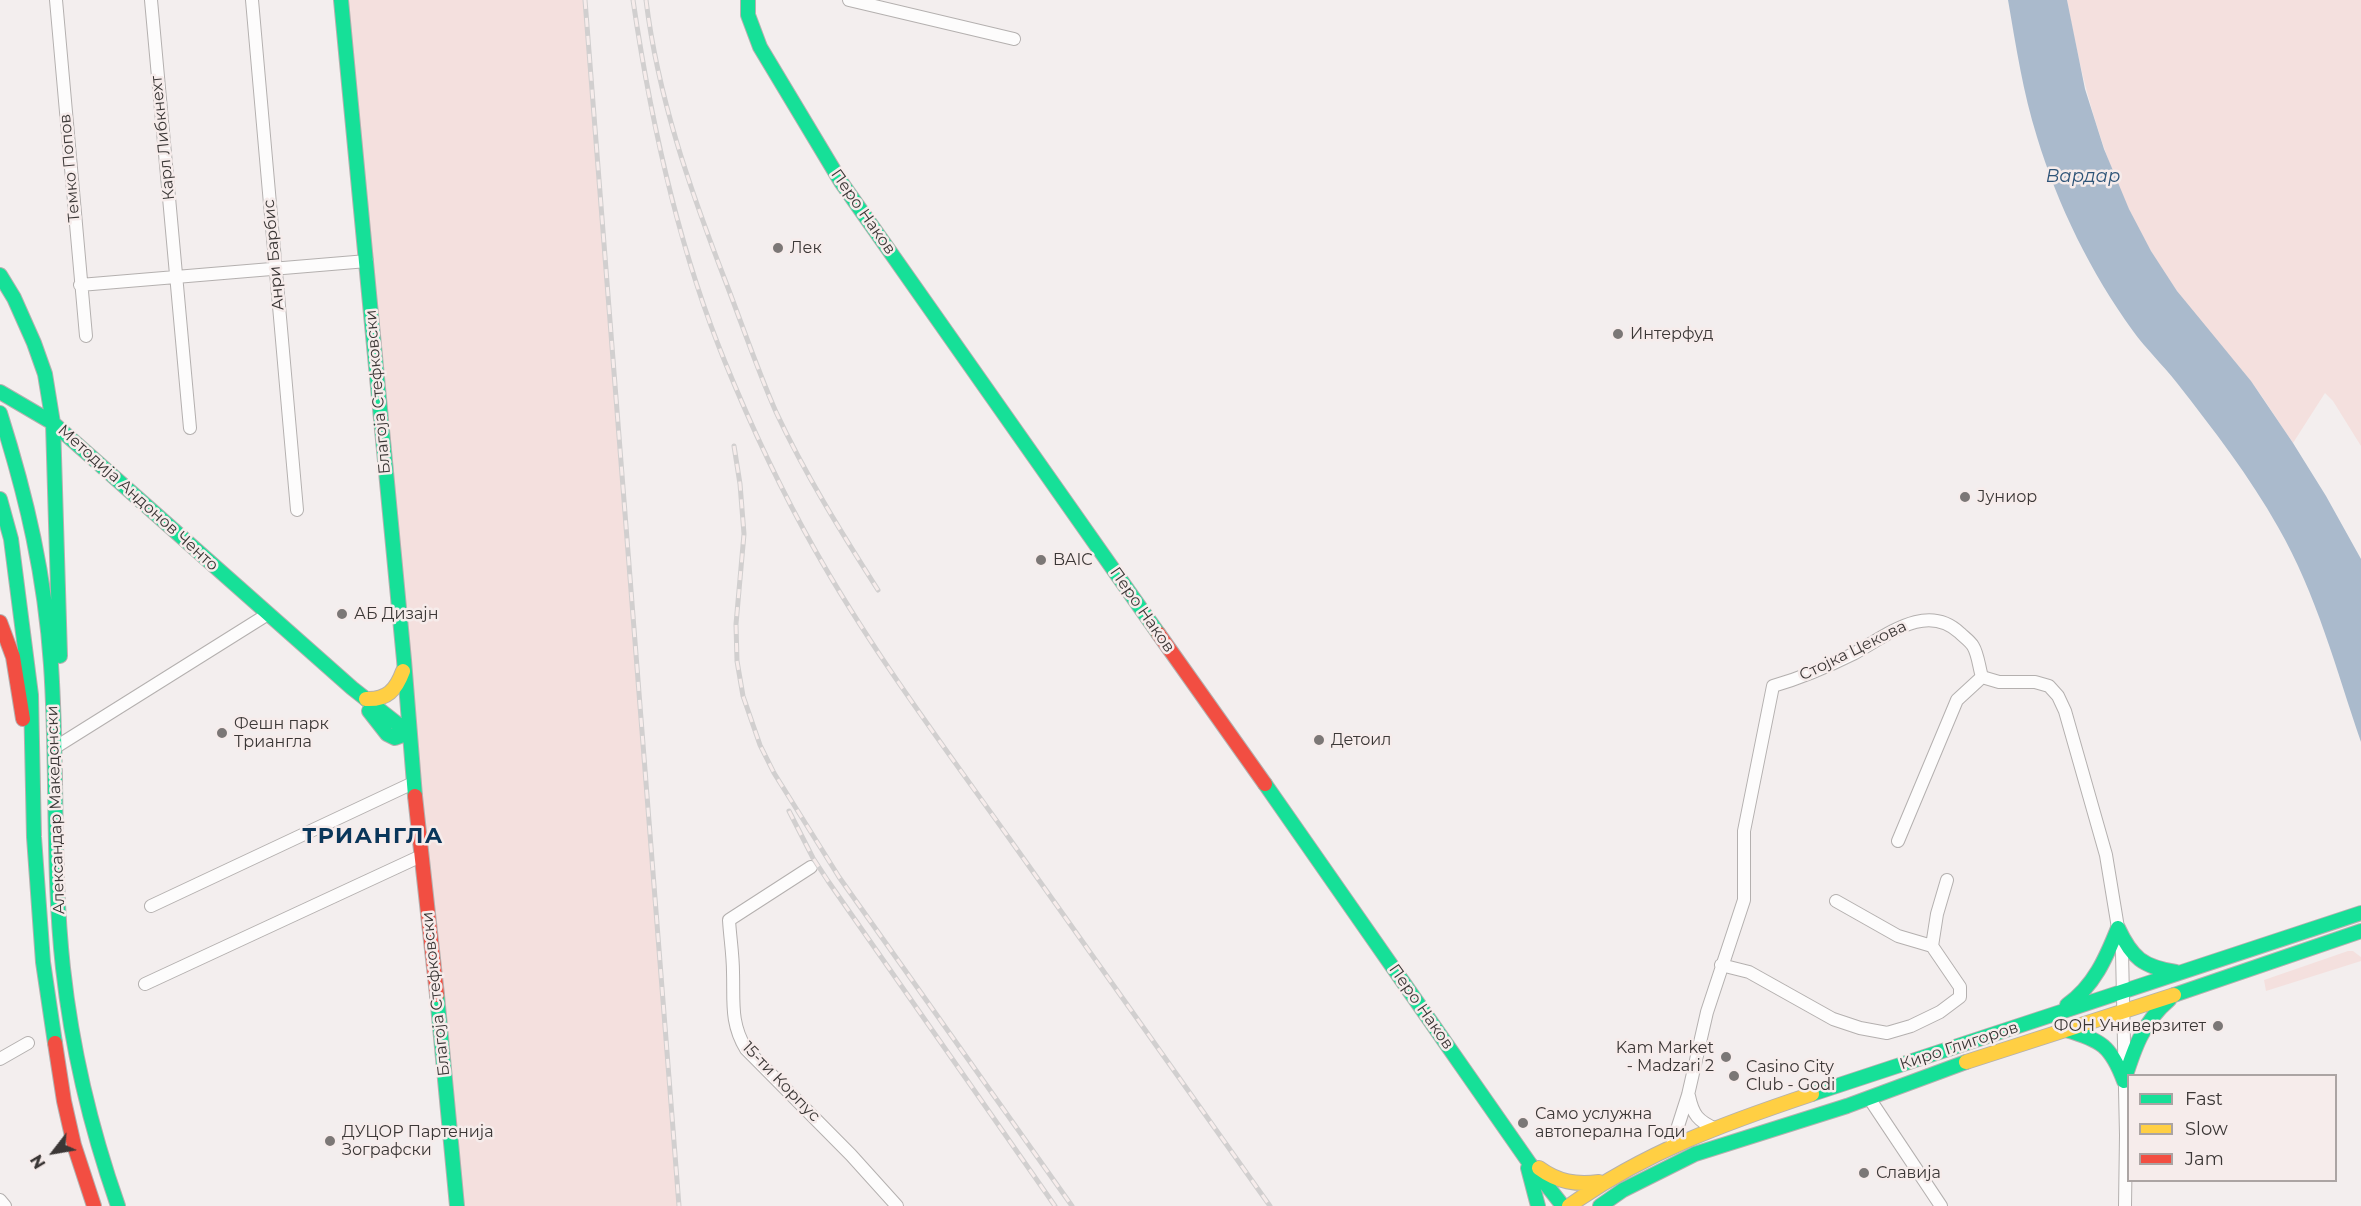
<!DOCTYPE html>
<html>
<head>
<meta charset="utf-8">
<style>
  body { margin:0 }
  #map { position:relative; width:2361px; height:1206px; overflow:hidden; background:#f3eeee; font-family:Montserrat,sans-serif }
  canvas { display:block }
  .legend { position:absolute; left:2127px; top:1074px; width:210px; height:108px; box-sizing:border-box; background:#f6eceb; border:2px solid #aba4a3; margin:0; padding:8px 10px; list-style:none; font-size:18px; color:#3b3736 }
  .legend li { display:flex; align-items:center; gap:12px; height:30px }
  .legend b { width:30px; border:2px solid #aba4a3 }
  .north { position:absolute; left:24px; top:1122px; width:60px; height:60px; -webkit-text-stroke:4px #f6eceb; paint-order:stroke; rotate:239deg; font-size:16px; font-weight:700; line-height:24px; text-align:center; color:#3b3736 }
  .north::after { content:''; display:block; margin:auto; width:21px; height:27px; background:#3b3736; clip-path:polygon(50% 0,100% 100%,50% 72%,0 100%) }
</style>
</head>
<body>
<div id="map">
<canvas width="2361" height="1206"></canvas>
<ul class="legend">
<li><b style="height:8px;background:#16e098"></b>Fast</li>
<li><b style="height:8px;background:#ffcf43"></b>Slow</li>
<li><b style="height:8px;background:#f24e42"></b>Jam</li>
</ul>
<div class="north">N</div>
</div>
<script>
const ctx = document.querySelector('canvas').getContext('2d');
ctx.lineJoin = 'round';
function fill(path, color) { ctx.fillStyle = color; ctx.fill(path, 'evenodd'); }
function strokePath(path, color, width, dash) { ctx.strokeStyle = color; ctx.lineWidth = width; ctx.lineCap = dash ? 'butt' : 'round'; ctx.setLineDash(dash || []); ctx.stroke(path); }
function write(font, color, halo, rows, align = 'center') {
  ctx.font = font + ' Montserrat,sans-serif'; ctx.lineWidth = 5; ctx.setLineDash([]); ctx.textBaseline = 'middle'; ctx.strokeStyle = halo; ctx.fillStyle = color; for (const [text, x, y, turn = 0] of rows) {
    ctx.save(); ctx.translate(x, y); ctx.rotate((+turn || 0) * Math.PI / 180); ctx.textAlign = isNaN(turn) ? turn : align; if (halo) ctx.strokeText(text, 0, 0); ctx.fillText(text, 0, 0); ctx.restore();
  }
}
const green = new Path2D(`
  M342 0H585L679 1206H461Z
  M2067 0H2361V446L2333 401 2325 393 2293 443C2278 422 2265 399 2249 379 2226 349 2199 322 2177 291 2115 206 2085 102 2067 0Z
  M2348 951H2353L2361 957V961L2266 991 2264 980Z`);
const water = new Path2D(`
  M2008 0H2067L2085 89 2104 149 2129 209 2151 251 2177 291 2251 381 2293 443 2326 496 2361 559V742C2336 669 2317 595 2278 527 2250 477 2213 429 2177 383 2163 365 2146 349 2133 331 2091 273 2058 206 2037 137 2023 93 2016 46 2008 0Z`);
const street = new Path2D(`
  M56 0 86 336
  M151 0 190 428
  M252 0 297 510
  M849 0 1014 39
  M80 285 367 261
  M59 745 268 614
  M1898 841 1957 700 1982 677
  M811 867 729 920C730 937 733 955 733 972 734 1001 730 1023 746 1049L851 1155 897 1206
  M151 906 413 783
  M1932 946 1937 914 1947 880
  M1721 965 1749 972 1833 1019 1860 1028 1887 1033 1911 1026 1940 1012 1960 997V987L1932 946 1898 936 1836 901
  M145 984 421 856
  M0 1059 28 1043
  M1689 1096C1693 1115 1698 1121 1716 1129
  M1869 1098 1941 1206
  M1672 1145 1688 1095 1707 1012 1744 900V831L1773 686C1801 678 1827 667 1853 654 1885 637 1926 601 1960 633 1964 637 1970 641 1973 646 1978 654 1979 667 1982 677L1999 682H2035L2049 686 2058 696 2065 711 2106 855 2122 952 2126 1135 2125 1206
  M0 1200 5 1206`);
const fast = new Path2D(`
  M341 0 404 660 415 796
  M748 0V15L760 47 841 182 1158 633
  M0 275 14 298 34 343 45 374 53 423 60 656
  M0 392 53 423 352 688 409 733
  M0 413C27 498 45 576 51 665 58 766 52 868 63 968 72 1050 91 1129 118 1206
  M0 499 11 539 31 695 34 837 43 962 55 1043
  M369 711 387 734 395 738 409 733
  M1265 784 1530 1164 1563 1206
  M2118 928C2132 958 2143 967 2176 972
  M437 995 457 1206
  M2174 995 2361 931
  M2067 1005C2094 986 2106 958 2118 928
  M2066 1030C2101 1040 2111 1046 2124 1081
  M2124 1081C2134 1049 2143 1022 2169 1000
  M1812 1094 2361 913
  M1528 1168 1538 1206
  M1600 1206 1623 1190 1695 1154 1847 1106 1966 1062`);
const slow = new Path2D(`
  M366 699C387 700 396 690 403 671
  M1966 1062 2174 995
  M1539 1168C1558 1182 1576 1185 1599 1182
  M1569 1206C1645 1152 1725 1123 1812 1094`);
const jam = new Path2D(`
  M0 622 13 657 23 719
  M1158 633 1265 784
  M415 796 437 995
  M55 1043 64 1101 74 1145 94 1206`);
const rail = new Path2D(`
  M585 0 679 1206
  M633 0C651 123 678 247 725 362 751 426 781 490 815 550 872 651 942 744 1009 838 1096 961 1183 1083 1270 1206
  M646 0C658 98 690 189 725 280 742 324 757 369 776 412 805 474 841 532 878 590
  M734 446 740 484 744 534 736 624 737 661 743 696 760 745 774 773 839 877 1072 1206
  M789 811 813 858 828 881 1055 1206`);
const markers = [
  [778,248,6,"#7b7776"],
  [1618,334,6,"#7b7776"],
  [1965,497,6,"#7b7776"],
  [1041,560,6,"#7b7776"],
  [342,614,6,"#7b7776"],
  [222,733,6,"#7b7776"],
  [1319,740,6,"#7b7776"],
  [2218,1026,6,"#7b7776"],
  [1726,1057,6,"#7b7776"],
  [1734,1076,6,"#7b7776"],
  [1523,1123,6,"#7b7776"],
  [330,1141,6,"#7b7776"],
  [1864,1173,6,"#7b7776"]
];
const streetNames = [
  ["Карл Либкнехт",163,138,-96],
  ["Темко Попов",70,168,-95],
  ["Перо Наков",863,212,55],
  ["Анри Барбис",274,255,-95],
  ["Благоја Стефковски",378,392,-95],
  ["Методија Андонов Ченто",138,498,42],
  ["Перо Наков",1142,610,55],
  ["Стојка Цекова",1853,651,-26],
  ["Александар Македонски",56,810,-92],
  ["Благоја Стефковски",436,994,-96],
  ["Перо Наков",1421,1007,55],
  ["Киро Глигоров",1959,1046,-18],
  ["15-ти Корпус",781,1082,46]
];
const poiNames = [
  ["Лек",790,248],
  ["Интерфуд",1630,334],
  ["Јуниор",1977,497],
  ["BAIC",1053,560],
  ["АБ Дизајн",354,614],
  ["Фешн парк",234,724],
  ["Триангла",234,742],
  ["Детоил",1331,740],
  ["ФОН Универзитет",2206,1026,"right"],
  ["Kam Market",1714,1048,"right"],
  ["- Madzari 2",1714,1066,"right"],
  ["Casino City",1746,1067],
  ["Club - Godi",1746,1085],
  ["Само услужна",1535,1114],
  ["автоперална Годи",1535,1132],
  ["ДУЦОР Партенија",342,1132],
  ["Зографски",342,1150],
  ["Славија",1876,1173]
];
const waterNames = [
  ["Вардар",2083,177]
];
const districtNames = [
  ["ТРИАНГЛА",373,837]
];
fill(green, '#f4e0de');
fill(water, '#aabacc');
strokePath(street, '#b4b0af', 14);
strokePath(fast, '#b4b0af', 16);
strokePath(slow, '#b4b0af', 16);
strokePath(jam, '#b4b0af', 16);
strokePath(street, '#fdfcfc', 12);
strokePath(fast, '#16e098', 14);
strokePath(slow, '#ffcf43', 14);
strokePath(jam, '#f24e42', 14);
strokePath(rail, '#d1cfcf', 5);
strokePath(rail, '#f6eceb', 3, [9]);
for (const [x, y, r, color] of markers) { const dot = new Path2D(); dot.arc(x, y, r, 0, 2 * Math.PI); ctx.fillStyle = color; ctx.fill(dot); strokePath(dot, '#f6eceb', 2); }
write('16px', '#3b3736', '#f6eceb', streetNames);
write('16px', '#3b3736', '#f6eceb', poiNames, 'left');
write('italic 18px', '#2d5478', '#f6eceb', waterNames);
ctx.letterSpacing = '1.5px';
write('bold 22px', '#09365a', '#f6eceb', districtNames);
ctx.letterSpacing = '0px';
</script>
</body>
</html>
